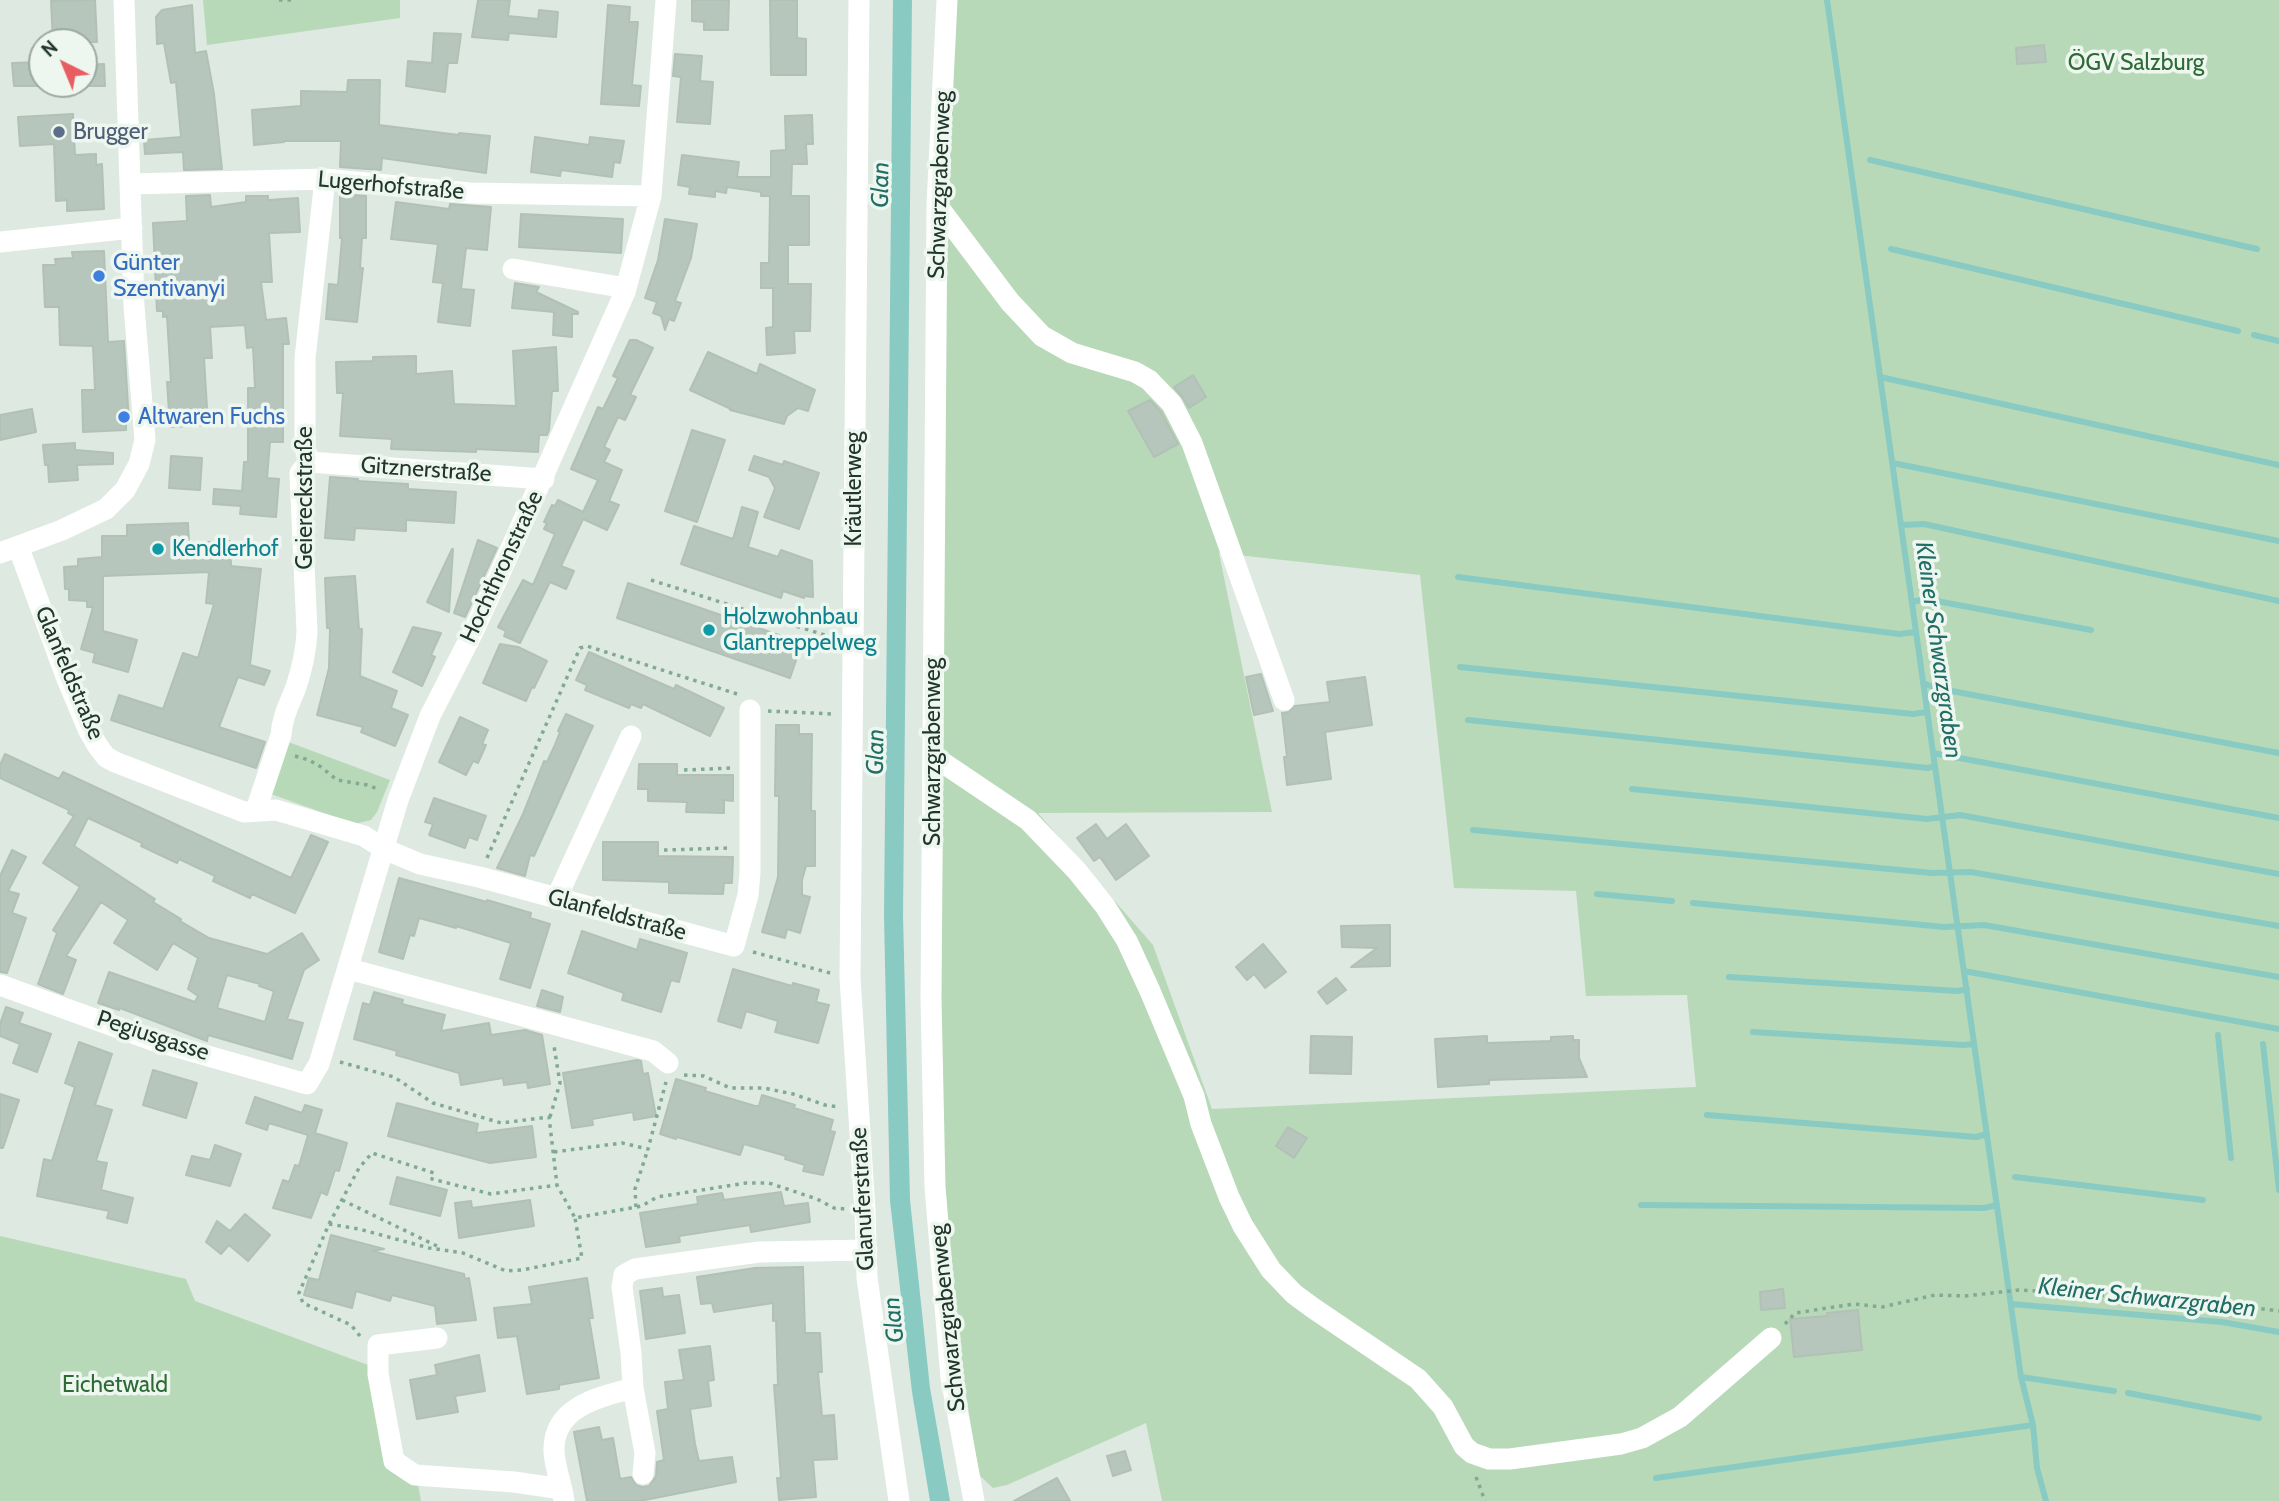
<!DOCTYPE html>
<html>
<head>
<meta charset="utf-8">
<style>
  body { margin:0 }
  #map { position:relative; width:2279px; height:1501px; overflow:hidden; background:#dee9e1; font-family:Cabin,sans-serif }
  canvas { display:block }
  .north { position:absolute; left:28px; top:28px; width:70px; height:70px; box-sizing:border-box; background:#eef6f0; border:2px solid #9caaa1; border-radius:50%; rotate:317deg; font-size:19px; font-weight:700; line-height:28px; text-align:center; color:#21372b }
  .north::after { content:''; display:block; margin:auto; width:24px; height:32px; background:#e75d62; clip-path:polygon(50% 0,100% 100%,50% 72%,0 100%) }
</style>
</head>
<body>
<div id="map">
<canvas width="2279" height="1501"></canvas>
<div class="north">N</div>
</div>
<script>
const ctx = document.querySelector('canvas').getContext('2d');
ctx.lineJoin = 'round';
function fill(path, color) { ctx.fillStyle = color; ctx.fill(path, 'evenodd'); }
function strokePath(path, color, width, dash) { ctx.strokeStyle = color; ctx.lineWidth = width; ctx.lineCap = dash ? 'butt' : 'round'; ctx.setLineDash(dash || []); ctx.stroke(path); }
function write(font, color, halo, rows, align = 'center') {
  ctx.font = font + ' Cabin,sans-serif'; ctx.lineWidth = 7; ctx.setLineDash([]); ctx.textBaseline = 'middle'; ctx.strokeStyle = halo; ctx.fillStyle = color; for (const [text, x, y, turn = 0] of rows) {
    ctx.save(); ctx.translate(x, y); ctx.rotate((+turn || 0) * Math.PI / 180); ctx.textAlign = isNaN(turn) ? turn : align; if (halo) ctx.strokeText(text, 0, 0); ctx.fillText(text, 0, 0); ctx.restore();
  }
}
const green = new Path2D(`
  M203 0H400V18L207 45Z
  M949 0H2279V1501H1162L1146 1423 1007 1485 993 1488 979 1475 954 1321 940 1177 937 862ZM1219 553 1420 575 1454 888 1576 891 1586 996 1687 995 1696 1087 1212 1109 1153 945 1038 813 1272 812Z
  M283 740 390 780 377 812 371 820 354 824 271 794Z
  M0 1236 186 1279 195 1301 368 1365 389 1470 417 1479 421 1501H0Z`);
const water = new Path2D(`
  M893 0H912L903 915 910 1200 930 1388 950 1501H930L912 1392 890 1201 884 915Z`);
const stream = new Path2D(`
  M1827 0 2021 1377 2033 1425 2037 1468 2046 1501
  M1870 160 2257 249
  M1891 249 2238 331
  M2254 335 2279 341
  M1880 377 2279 465
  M1893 463 2279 541
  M1901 525 1924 524 2279 601
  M1458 577 1899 634 1916 632
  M1912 602 1926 599 2091 630
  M1460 667 1913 714 1927 712
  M1923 683 1936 688 2279 753
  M1468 720 1928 768 1935 766
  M1933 753 2279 818
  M1632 789 1927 819 1960 815 2279 874
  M1473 830 1932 873 1971 872 2279 926
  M1597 894 1672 901
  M1693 903 1944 927 1984 925 2279 977
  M1964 971 2279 1029
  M1729 977 1958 991 1967 989
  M1753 1032 1963 1045 1974 1044
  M2218 1035 2231 1158
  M2263 1044 2279 1190
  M1707 1115 1976 1137 1987 1134
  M2015 1177 2203 1200
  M1641 1205 1984 1208 1997 1205
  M2011 1304 2222 1322 2279 1332
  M2021 1377 2114 1391
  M2128 1393 2259 1418
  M1656 1478 2033 1425`);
const building = new Path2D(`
  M95 0 97 42H53L51 1Z
  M478 0H510L508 16 538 19 539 10 558 12 556 37 509 33 508 40 472 37Z
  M692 0H729L728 30H704V22L692 21Z
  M770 0H797V38L806 39V75H771Z
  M192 5 195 53 206 51 214 94 222 169 184 170 183 152 145 154 144 140 181 137 176 82 171 83 164 43 157 44 156 17 162 10Z
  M608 5 630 7 629 22H638L632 85 641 86 639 106 601 104Z
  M434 33 461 34 457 63H448L445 92 406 86 408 61 432 63Z
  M2044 45 2046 62 2017 64 2016 48Z
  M675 54 702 56 700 81 713 82 710 124 677 122 681 77 673 76Z
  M42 62V86H14L12 63Z
  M104 64 105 86H84V65Z
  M348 80H380L379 125 459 135V133L490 136 486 173 382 158 381 170 340 167 341 141H284V142L254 145 252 110 301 106V91L347 92Z
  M73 114 75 155 96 154V165L102 164 104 209 67 211V200L56 201 54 144 20 146 18 117Z
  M812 115 813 144H806L807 164H792L791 196H809V245H788V284H811L810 331H794L795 353 767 355 766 328 773 327V288H761V263H769L770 196H761V192L727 187 726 193 715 191V197L689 194 690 187 678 185 682 155 739 162 737 177H771V151L786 150 785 116Z
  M535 137 589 145 590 137 624 141 620 163 614 162 612 177 561 170 560 176 531 172Z
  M340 194 366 196V238H362L360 268H363L357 322 326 319 329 284 338 285 342 238H340Z
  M210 195 211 207 246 202V196H268V200L298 198 300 232 269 233 272 282H261L266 320 286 318 289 344H283V442H270L267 478 279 479 276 517 240 514 241 506 213 504 214 489 242 491 244 462H248V388H255L253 347 247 348 245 325 210 327 212 358H204L208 425 170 427 167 382H171L167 316 163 317V311H157L153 223 187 221 186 196Z
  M396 202 449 209 450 204 491 207 487 250 466 248 461 289 474 290 470 326 438 322 443 283 433 282 438 244 391 239Z
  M521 214 623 219 621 253 519 247Z
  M665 219 697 224 691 258 675 301 681 303 674 321 669 319 665 330 661 316 653 313 657 302 645 298 658 260Z
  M104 251 108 342 124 341 129 422 126 423V430L83 432 82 390H95L93 346 60 345 59 307H45L43 265H56L55 259 73 258 72 252Z
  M515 283 539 287 536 292 578 312V314H572V337L553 335 554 312 512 308Z
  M630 340H636L653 348 630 395 636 397 625 420 618 417 604 447 610 450 604 462 622 470 609 501 619 505 607 530 583 519 561 566 574 571 566 589 550 582 520 643 504 636 506 631 498 627 523 580 533 585 555 534 544 529 547 523 544 522 552 505 555 506 558 500 583 512 598 480 571 469 598 407 603 409 618 378 613 376Z
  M556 347 558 391H552L549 430 547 435H539L538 452 476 449V452L391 449 392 439 340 436 343 393H337L336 362 373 361V357L416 356V374L452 371 454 404 516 406 513 351Z
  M708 352 757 374 760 364 815 390 808 411 798 408 787 416 784 424 730 410 731 409 690 390Z
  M1193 375 1206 397 1189 408 1183 398 1174 387Z
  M1150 400 1161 412 1178 444 1154 457 1128 411Z
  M32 409 36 432 0 440V415Z
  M692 430 725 440 697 522 665 511Z
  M75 443V450L113 453V464L77 465 78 480 49 482 48 465H45L43 445Z
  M171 456 202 458 200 490 169 488Z
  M754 456 783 465 784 461 819 473 799 529 764 517 775 488 769 477 749 470Z
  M330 477 358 479 357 481 408 484V489L456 492 454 523 406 520V531L355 528 354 540 325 538Z
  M742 507 758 512 748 547 778 557 781 550 812 561 813 597 804 596V598L783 591 781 598 681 564 694 526 733 539Z
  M188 523 189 543 230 541 231 566 261 569 250 665 270 671 264 685 238 677 219 727 265 742 256 768 111 720 119 695 163 709 183 653 198 658 214 604 206 603 209 572 103 576V631L137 640 128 672 93 662 95 653 81 649 93 607H87V601L69 600V589H65L64 567 78 566V559L102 557V536H127V525Z
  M478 540 497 548 465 617 454 613Z
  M452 549H453L449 612 427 602Z
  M355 576 359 629H362L360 676 397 691 391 708 408 715 395 746 361 732 363 727 317 715 329 668 330 628H327L325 578Z
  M628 583 802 643 790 678 617 618Z
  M413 627 441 633 431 655 435 657 422 686 393 672Z
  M500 644 518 647 547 661 534 688 532 687 526 701 483 683Z
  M589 652 674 689 676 685 724 708 710 736 643 704 641 708 631 704 629 708 585 690 587 685 576 680Z
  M1261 674 1273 711 1254 715 1246 677Z
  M1365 677 1372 725 1325 732 1331 779 1287 785 1284 757H1287L1282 713 1289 712 1295 706 1330 702 1327 682Z
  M566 714 593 726 585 743 534 856 530 855 525 876 497 868 523 814 544 761 547 762 554 747 560 732 558 731Z
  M460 717 488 730 482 744 486 745 478 763 473 761 466 775 439 762Z
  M776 725H799V734H812L811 811H815V866H806L802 880V895L810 897 800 933 787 929 785 938 762 932 778 877 779 796H775Z
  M5 754 59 779 63 772 291 878 311 835 328 842 295 913 252 894 250 898 213 881 215 876 179 859 177 863 141 846 142 843 88 818 74 846 155 899 153 902 181 919 180 921 209 938 267 954 302 933 319 960 304 970 287 1019 303 1023 292 1059 208 1035 207 1041 120 1008 119 1010 98 1003 109 972 195 1002 198 996 188 989 198 958 173 943 157 970 114 943 128 920 101 902 66 956 76 960 63 994 38 984 57 933 53 930 80 887 43 863 74 816 68 813 69 810 0 778V765ZM227 975 260 984 259 986 274 991 265 1022 217 1008Z
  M639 764H677V775H733V801L724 800V813L686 812 687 802 648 801V789H638Z
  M434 798 486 816 477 840 469 837 465 848 429 835 433 824 425 822Z
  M1096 824 1107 839 1126 824 1149 856 1116 880 1100 857 1094 861 1077 838Z
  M603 842H658V856L733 857 732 883H724L723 894 669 893V882L603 880Z
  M12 850 26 857 8 891 19 894 12 913 26 918 7 973 0 972V876Z
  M399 878 487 902V900L531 913 530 918 550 924 530 988 500 979 511 943 456 926V928L419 918 414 936 410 935 403 959 379 952Z
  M1390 925V966L1351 967 1377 948 1342 947 1341 926Z
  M582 931 637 950 640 939 687 953 679 982 671 980 661 1012 622 1000 624 993 568 973Z
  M1263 944 1286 972 1265 988 1254 974 1247 980 1236 967Z
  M733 969 792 986 793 983 819 990 816 1002 829 1005 818 1043 775 1032 778 1021 746 1011 741 1028 718 1021Z
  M1336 978 1346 990 1327 1004 1318 992Z
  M542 990 563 997 560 1012 537 1006Z
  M374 992 403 1000 402 1004 445 1015 441 1031 489 1023 491 1035 525 1030 542 1035 550 1084 528 1088 527 1082 504 1085 503 1078 461 1085 459 1073 396 1055 397 1051 354 1039 363 1003 370 1005Z
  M6 1007 23 1013 19 1023 51 1034 37 1072 13 1063 20 1044 0 1036V1024Z
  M1311 1036 1352 1037 1351 1074 1310 1073Z
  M1487 1036V1043L1551 1041V1037L1573 1036V1040H1579V1058L1587 1077 1489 1080V1084L1438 1087 1435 1039Z
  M79 1042 112 1054 95 1105 112 1110 96 1161 107 1163 101 1190 133 1198 127 1223 107 1218 109 1211 37 1196 44 1159 52 1161 75 1087 65 1083Z
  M637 1060 641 1061 643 1074 648 1073 656 1116 634 1120 633 1112 592 1119 593 1125 572 1128 563 1073Z
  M153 1070 197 1083 186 1118 143 1105Z
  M676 1079 706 1088 705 1091 755 1106H759L762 1095 795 1105 794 1108 833 1120 830 1131 835 1132 823 1175 803 1171 805 1165 785 1159 786 1156 744 1144 740 1155 677 1137 676 1139 660 1134Z
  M0 1094 19 1100 3 1148H0Z
  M255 1097 302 1113 305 1105 322 1110 315 1133 347 1143 339 1171 335 1170 327 1195 321 1192 311 1218 273 1208 283 1180 289 1182 295 1165 299 1166 308 1135 269 1123 267 1130 246 1123Z
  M397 1103 478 1124 476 1133 532 1126 536 1157 490 1163 388 1136Z
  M1288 1127 1307 1138 1294 1158 1276 1146Z
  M215 1145 241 1154 230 1186 186 1175 192 1156 210 1160Z
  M397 1177 447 1190 440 1216 390 1204Z
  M781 1192 784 1206 808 1203 810 1222 751 1232 750 1225 679 1236 680 1242 646 1247 640 1213 698 1204 697 1197 722 1193 724 1200Z
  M530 1200 534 1226 459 1238 455 1203 471 1201 472 1208Z
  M245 1214 270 1235 248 1261 229 1245 221 1254 206 1242 217 1221 230 1231Z
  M331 1235 384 1249 372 1251 464 1274 465 1279 469 1278 476 1320 437 1324 435 1306 392 1295 390 1301 356 1291 352 1308 304 1295 309 1278 319 1280Z
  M803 1267 805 1333H820L822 1372H818L822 1416 834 1415 837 1459 813 1460 816 1497 779 1500 777 1478H781L774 1385H778L776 1320 773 1321V1303L714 1312 712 1303 701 1304 697 1277 755 1268Z
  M587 1278 593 1318H589L599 1378 559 1385V1389L527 1394 517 1336 498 1338 494 1308 532 1304 529 1287Z
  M662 1288 663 1297 679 1295 685 1333 646 1339 640 1291Z
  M1783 1289 1785 1308 1761 1310 1760 1292Z
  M1858 1310 1862 1350 1794 1357 1790 1319 1827 1316V1313Z
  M710 1346 714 1380 708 1381 711 1406 690 1409 695 1444 699 1461 732 1457 736 1482 640 1501H587L574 1432 599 1427 602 1440 613 1438 620 1479 631 1477 636 1485 642 1487 649 1486 656 1476 657 1462 664 1460 657 1411 668 1409 665 1382 684 1380 679 1350Z
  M479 1355 485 1391 455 1396 458 1412 417 1419 410 1380 437 1375 435 1365Z
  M1125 1451 1131 1470 1113 1476 1107 1456Z
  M1057 1478 1070 1501H1014Z`);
const path = new Path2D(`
  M279 0H296
  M651 580 834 638
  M768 711 833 714
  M295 756 309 760 321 767 337 780 367 785 380 790
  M684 770 731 768
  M664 850 730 848
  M487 858 580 648 587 646 737 694
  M753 952 830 973
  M340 1062 394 1077 433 1103 501 1123 549 1117 557 1185 575 1218 642 1206 657 1197 746 1183H769L817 1199 834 1208 845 1209
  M684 1075 704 1076 730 1088H764L793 1094 825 1105 839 1107
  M550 1117 560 1083 554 1046
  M554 1152 622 1143 648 1149 666 1082
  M342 1200 441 1248
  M636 1207 635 1189 648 1149
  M329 1224 359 1168 372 1153 434 1173 432 1179 491 1194 557 1185
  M1785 1324 1795 1313 1854 1304 1882 1307 1935 1295 1965 1296 2019 1290 2208 1302 2279 1311
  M360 1336 351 1325 303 1303 299 1293 329 1224 359 1229 429 1248 463 1253 506 1271 522 1270 582 1258 575 1218
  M1476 1477 1485 1501`);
const minor = new Path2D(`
  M859 0 850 978 865 1210 867 1278 899 1501
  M947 0 937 205 931 999 935 1187 951 1378 974 1501
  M131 184 325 179 470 193 651 196
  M937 205 1010 302 1042 336 1072 353 1135 372 1149 380 1172 404 1192 443 1284 700
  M0 242 132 228
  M513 269 626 288
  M309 462 544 479
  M18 546 67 679 88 729 97 745 106 757 115 762 244 812 276 810 364 836 384 849 420 864 479 877 734 946 748 895 750 873V710
  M0 553 62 530 106 509 125 490 139 464 145 440 134 306 124 0
  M933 756 1028 820 1077 871 1105 906 1127 941 1150 991 1194 1096 1201 1124 1229 1197 1243 1226 1271 1270 1294 1294 1313 1308 1418 1379 1443 1407 1464 1446 1472 1453 1489 1459H1510L1621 1444 1642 1438 1680 1417 1771 1338
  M256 810 281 735C282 717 290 703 296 687 302 669 306 652 307 632L300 473 309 462 305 448V358L325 179
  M556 899 631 736
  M349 969 653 1051 668 1063
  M0 985 155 1041 307 1084 319 1064 398 800 430 716 472 634 500 573 625 292 651 196 666 0
  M437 1338 378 1345V1374L394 1461 415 1475 514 1482 562 1489
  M633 1388 645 1453 643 1474
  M564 1501C562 1485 555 1468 554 1452 552 1407 599 1397 633 1388L631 1353 622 1287 624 1275 635 1269 759 1252 867 1250`);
const markers = [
  [59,132,7,"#5c6f8a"],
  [99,276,7,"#3f7fe0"],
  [124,417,7,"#3f7fe0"],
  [158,549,7,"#0f9aa8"],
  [709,630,7,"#0f9aa8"]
];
const parkNames = [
  ["ÖGV Salzburg",2136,63],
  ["Eichetwald",115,1385]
];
const serviceNames = [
  ["Brugger",73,132]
];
const streetNames = [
  ["Schwarzgrabenweg",940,185,-88],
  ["Lugerhofstraße",391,186,5],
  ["Gitznerstraße",426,470,4],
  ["Kräutlerweg",854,489,-90],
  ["Geiereckstraße",305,498,-90],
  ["Hochthronstraße",502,567,-65],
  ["Glanfeldstraße",69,673,67],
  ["Schwarzgrabenweg",933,752,-90],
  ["Glanfeldstraße",617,915,15],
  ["Pegiusgasse",153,1036,18],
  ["Glanuferstraße",863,1199,-93],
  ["Schwarzgrabenweg",948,1318,-96]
];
const shopNames = [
  ["Günter",113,263],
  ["Szentivanyi",113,289],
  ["Altwaren Fuchs",138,417]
];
const cultureNames = [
  ["Kendlerhof",172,549],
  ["Holzwohnbau",723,617],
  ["Glantreppelweg",723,643]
];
const waterNames = [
  ["Glan",881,185,-89],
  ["Kleiner Schwarzgraben",1938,650,82],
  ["Glan",876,752,-89],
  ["Kleiner Schwarzgraben",2147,1298,6],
  ["Glan",894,1320,-96]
];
fill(green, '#b8d9b8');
fill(water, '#89cac3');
strokePath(stream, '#89cac3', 6);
fill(building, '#b7c6bc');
strokePath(building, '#b1c1b6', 2);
strokePath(path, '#81aa92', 3.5, [3.5, 5]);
strokePath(minor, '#fff', 21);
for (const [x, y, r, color] of markers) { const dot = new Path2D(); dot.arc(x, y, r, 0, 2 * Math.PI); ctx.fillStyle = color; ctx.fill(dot); strokePath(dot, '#eef6f0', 2.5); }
write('23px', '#2e6a35', '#eef6f0', parkNames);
write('23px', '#4e5e75', '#eef6f0', serviceNames, 'left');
write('23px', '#21372b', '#eef6f0', streetNames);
write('23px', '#366cbe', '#eef6f0', shopNames, 'left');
write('23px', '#0d838f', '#eef6f0', cultureNames, 'left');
write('italic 24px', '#206e65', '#eef6f0', waterNames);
</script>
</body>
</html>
